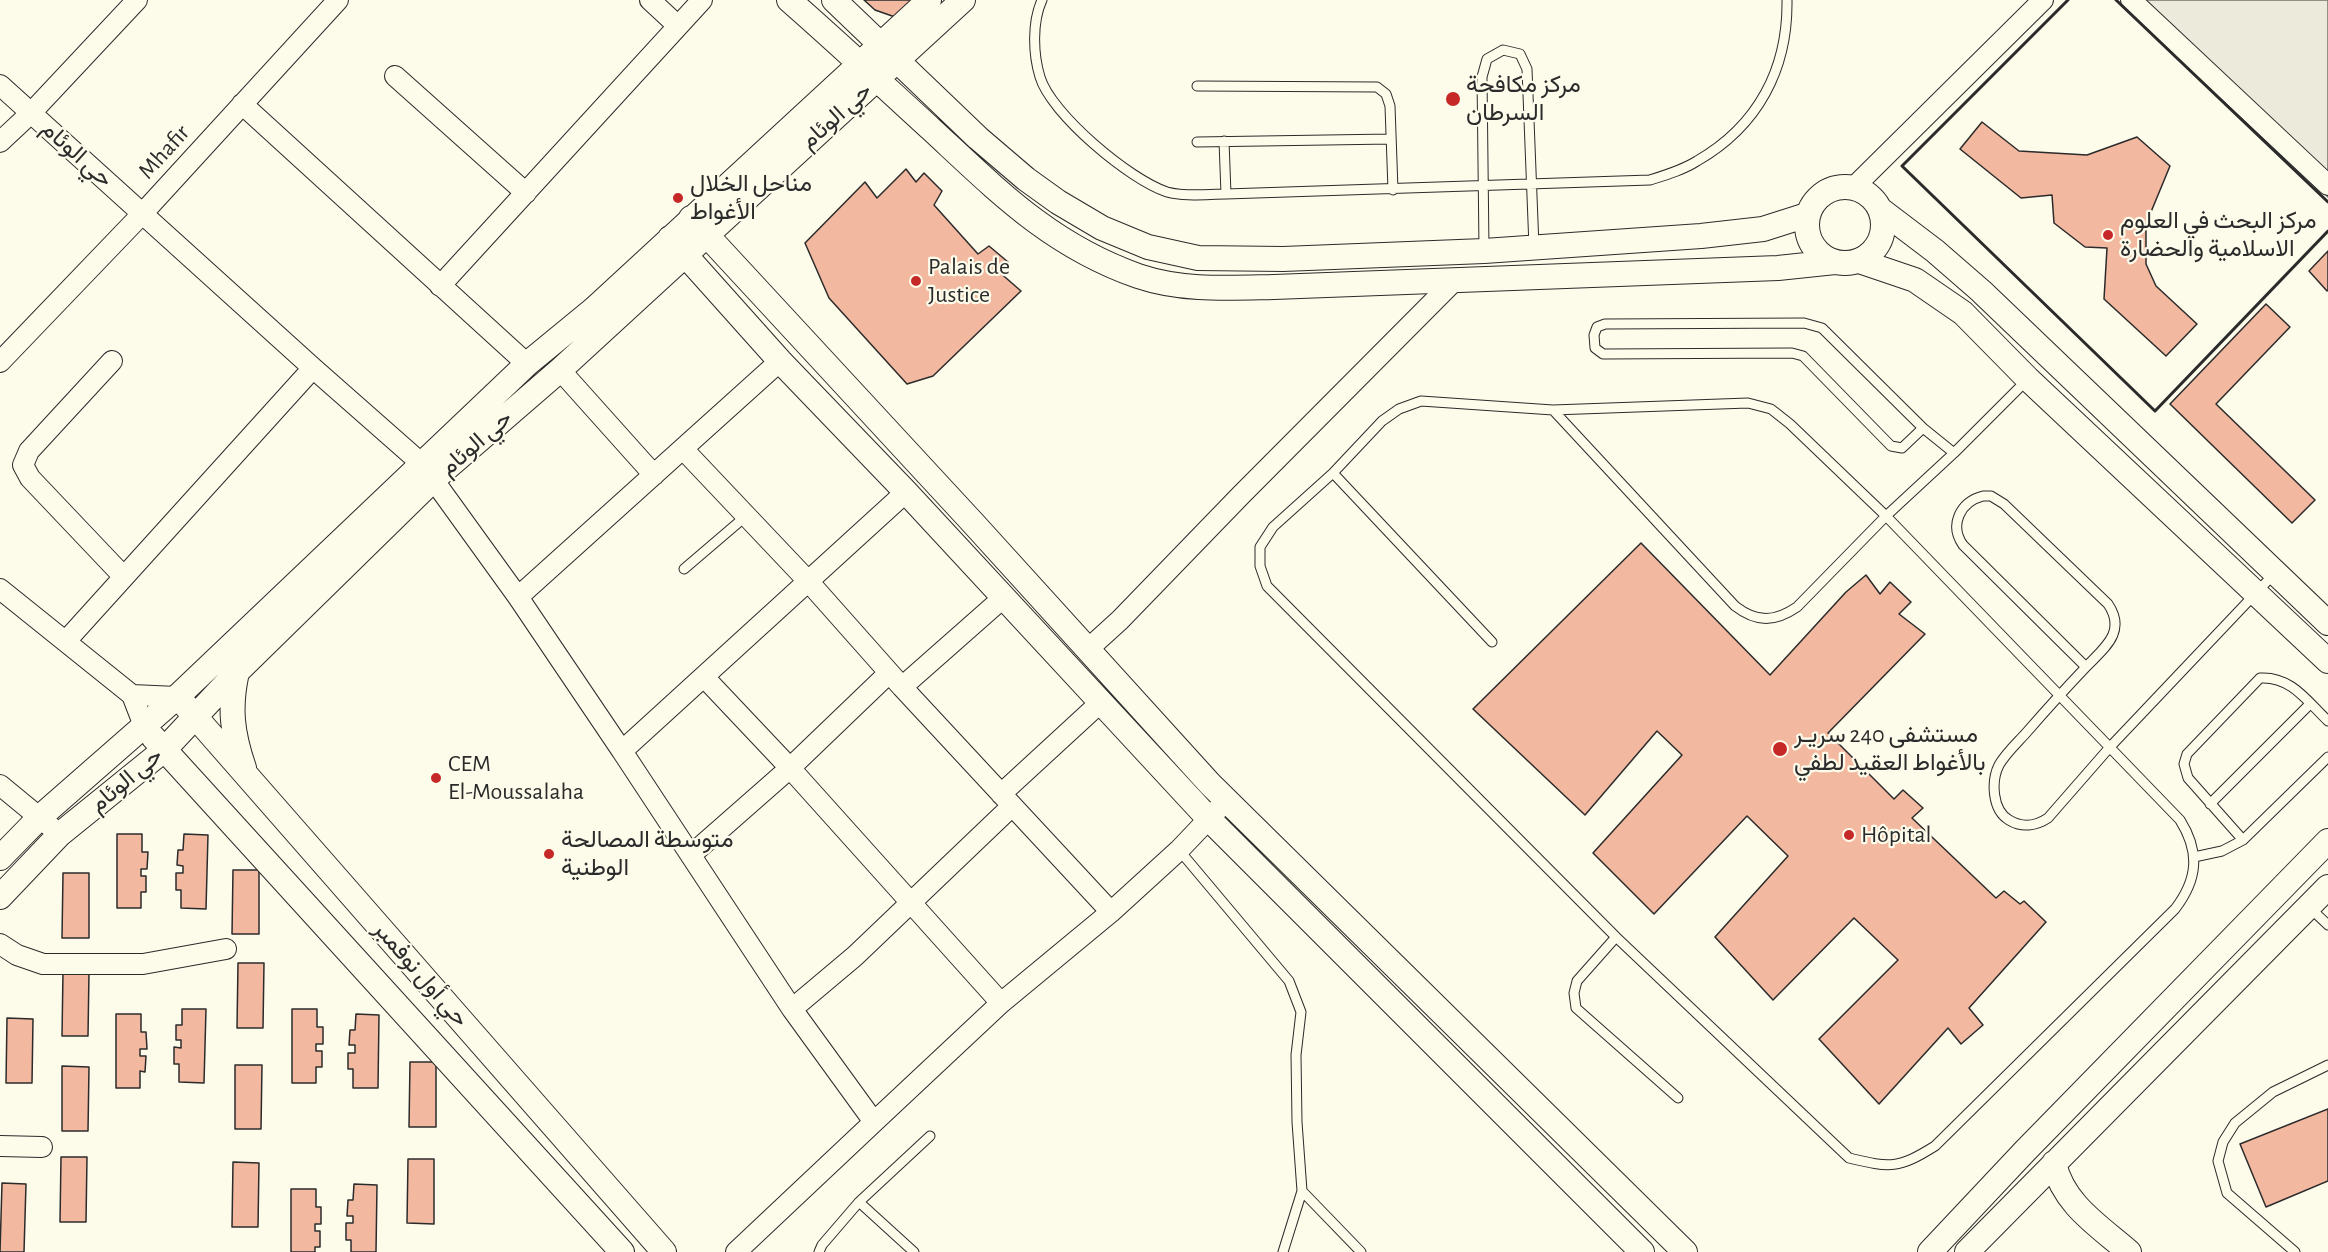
<!DOCTYPE html>
<html>
<head>
<meta charset="utf-8">
<style>
  body { margin:0 }
  canvas { display:block; background:#fdfbea }
</style>
</head>
<body>
<canvas width="2328" height="1252"></canvas>
<script>
const ctx = document.querySelector('canvas').getContext('2d');
ctx.lineJoin = 'round';
function fill(path, color) { ctx.fillStyle = color; ctx.fill(path, 'evenodd'); }
function strokePath(path, color, width, dash) { ctx.strokeStyle = color; ctx.lineWidth = width; ctx.lineCap = dash ? 'butt' : 'round'; ctx.setLineDash(dash || []); ctx.stroke(path); }
function write(font, color, halo, rows, align = 'center') {
  ctx.font = font + ' "Alegreya Sans",Vazirmatn,sans-serif'; ctx.lineWidth = 4.5; ctx.setLineDash([]); ctx.textBaseline = 'middle'; ctx.strokeStyle = halo; ctx.fillStyle = color; for (const [text, x, y, turn = 0] of rows) {
    ctx.save(); ctx.translate(x, y); ctx.rotate((+turn || 0) * Math.PI / 180); ctx.textAlign = isNaN(turn) ? turn : align; if (halo) ctx.strokeText(text, 0, 0); ctx.fillText(text, 0, 0); ctx.restore();
  }
}
const green = new Path2D(`
  M2129 0H2328V197Z`);
const building = new Path2D(`
  M864 0H923L895 17 875 10Z
  M1982 122 2019 151 2087 155 2137 137 2170 166 2146 224V264L2156 286 2197 324 2166 356 2104 299 2107 248 2085 247 2054 223 2052 195 2021 198 1960 149Z
  M906 169 916 182 924 173 942 191 934 205 978 254 989 246 1008 262 998 271 1021 291 933 376 907 384 829 298 805 243 865 182 877 198Z
  M2328 251V290L2327 291 2309 271Z
  M2266 304 2290 327 2216 404 2315 500 2292 523 2170 404Z
  M1641 543 1770 675 1846 592 1866 575 1880 594 1890 582 1911 602 1899 614 1925 634 1828 733 1894 799 1903 790 1923 808 1912 818 1996 898 2004 891 2020 904 2024 901 2046 922 1969 1008 1983 1025 1961 1044 1948 1028 1879 1104 1819 1039 1898 960 1854 918 1773 1000 1715 937 1788 856 1747 816 1654 914 1593 853 1682 755 1657 731 1585 815 1473 709Z
  M117 834H142V852H148L147 869H141V876H146V892H141V908H117Z
  M184 834 208 835 206 909 181 908V890H176V873H183V866L177 865 178 850H183Z
  M233 870H259V934H232Z
  M63 873H89V938H62Z
  M238 963H264L263 1028H237Z
  M63 972H89L88 1036H62Z
  M182 1009H206L204 1083 179 1082V1064H174V1047L181 1048V1040H176V1025H182Z
  M292 1009H317V1027H323V1044H316V1051H322V1067H316V1083H292Z
  M116 1014H141V1032H146L147 1049H140V1056H146L145 1072 140 1071V1088H116Z
  M356 1014 379 1015 378 1088H353V1069H348V1053H355V1045H349L350 1030H355Z
  M7 1018 33 1019 32 1083H6Z
  M410 1062H436V1127H409Z
  M235 1065H262L261 1129H235Z
  M62 1066 89 1067 88 1131H62Z
  M2328 1109V1181L2266 1207 2240 1144Z
  M61 1157H87L86 1222H60Z
  M408 1159H434V1224L407 1223Z
  M233 1162 259 1163 258 1227H232Z
  M2 1183 26 1184 24 1252H0Z
  M354 1184 377 1185 376 1252H351V1240H346V1223H353V1216H347L348 1200H353Z
  M291 1189H316V1207H321V1224H315V1231H320V1247H315V1252H291Z`);
const service = new Path2D(`
  M1042 0C1032 22 1033 54 1040 77 1051 114 1130 180 1167 192 1185 197 1208 194 1226 194L1650 180C1666 175 1683 170 1697 161 1758 126 1788 69 1787 0
  M1197 86 1377 87 1386 94 1390 106 1393 190
  M1224 141 1226 194
  M1197 142 1391 139
  M1484 249 1482 77 1487 59 1503 50 1520 54 1527 69 1534 247
  M1421 401 1553 410 1748 403 1771 409 1790 424 1886 516 2180 820C2200 852 2198 879 2175 909L1935 1146C1898 1169 1891 1168 1849 1158L1616 937 1267 586 1260 566V547L1273 527 1333 473 1382 421 1399 409Z
  M1553 410 1735 606C1757 623 1775 622 1797 607L1886 516 1954 453 2028 379
  M1923 428 1902 448 1891 446 1803 356 1792 353 1603 354 1595 348 1594 335 1597 327 1605 324 1804 323 1822 328 1923 428 1954 453
  M1333 473 1492 642
  M1983 496H1991L2004 504 2108 604C2127 632 2104 648 2086 667L1963 545C1949 525 1960 502 1983 496Z
  M684 569 746 516
  M2086 667C2065 689 2046 710 2026 733 2017 743 2006 753 1999 765 1991 781 1992 810 2009 820 2022 828 2036 826 2048 818L2110 747 2274 574
  M2210 804 2310 704
  M2243 840 2188 778 2184 764 2187 754 2260 678C2291 676 2307 701 2328 721
  M1179 850 1289 981 1301 1012 1296 1055 1297 1122 1302 1191 1283 1252
  M2194 857 2222 851 2243 840 2328 757
  M2309 907 2328 925
  M1616 937 1577 981 1574 993 1576 1008 1678 1098
  M1302 1191 1361 1252
  M859 1202 914 1252
  M819 1252 822 1245 859 1202 930 1136
  M2295 1252 2227 1193 2218 1161 2223 1142 2235 1123 2273 1092 2328 1065`);
const minor = new Path2D(`
  M650 0 678 26
  M2131 0 2328 185
  M395 76 526 193
  M0 85 313 368 422 464 518 597 622 751 906 492
  M242 104 527 364
  M0 142 31 113 137 0
  M1854 187 2043 0
  M440 286 702 0
  M112 361 29 451 23 465 30 478 124 577
  M0 362 142 214 338 0
  M560 370 654 475
  M683 449 808 581 902 687 1111 912
  M0 589 132 695 144 726
  M518 597 780 361
  M66 641 313 368
  M1087 650 1120 620 1241 495 1454 281
  M704 677 790 768 1001 1003
  M902 687 1004 597
  M132 695 177 697
  M622 751 792 1009 874 1122 1001 1003 1111 912 1179 850 1219 808
  M0 785 51 827
  M1001 794 1101 702
  M691 855 790 768 889 673
  M0 944 17 955 43 964H143L226 949
  M792 1009 855 956 1012 806
  M0 1146 42 1147
  M736 1252 874 1122`);
const tertiary = new Path2D(`
  M789 0C837 42 884 86 931 129 998 191 1050 245 1138 276 1182 291 1228 288 1274 287L1778 268 1835 262
  M834 0 978 138 1026 179 1058 202 1102 228 1148 247 1198 258 1283 259 1484 251 1701 236 1763 229 1807 215
  M1807 225a38 38 0 1 1 76 0a38 38 0 1 1-76 0Z
  M1881 210 1935 251 1981 291 2328 623
  M691 218 974 524 1210 784 1685 1252
  M670 238 780 361 906 492 1209 819 1642 1252
  M1859 261 1915 280 1963 313 2028 379 2328 661
  M237 672C229 708 232 733 244 768
  M185 705 664 1252
  M153 737 622 1252
  M0 858 40 817 177 697 527 364 594 309 929 0
  M0 897 59 835 164 750 237 672 434 479 560 370 963 0
  M2054 1163C2063 1204 2099 1226 2129 1252
  M1930 1252 2025 1151 2328 841
  M1967 1252 2328 887`);
const wall = new Path2D(`
  M2068 0 1902 166 2155 411 2328 231
  M2116 0 2328 202`);
const markers = [
  [1453,99,8,"#c62828"],
  [678,198,6,"#c62828"],
  [2108,235,6,"#c62828"],
  [916,281,6,"#c62828"],
  [1780,749,8,"#c62828"],
  [436,778,6,"#c62828"],
  [1849,835,6,"#c62828"],
  [549,854,6,"#c62828"]
];
const poiNames = [
  ["مركز مكافحة",1466,85],
  ["السرطان",1466,113],
  ["مناحل الخلال",690,184],
  ["الأغواط",690,212],
  ["مركز البحث في العلوم",2120,221],
  ["الاسلامية والحضارة",2120,249],
  ["Palais de",928,267],
  ["Justice",928,295],
  ["مستشفى 240 سريـر",1794,735],
  ["بالأغواط العقيد لطفي",1794,763],
  ["CEM",448,764],
  ["El-Moussalaha",448,792],
  ["Hôpital",1861,835],
  ["متوسطة المصالحة",561,840],
  ["الوطنية",561,868]
];
const streetNames = [
  ["حي الوئام",836,116,-42],
  ["Mhafir",164,152,-48],
  ["حي الوئام",77,154,42],
  ["حي الوئام",476,443,-41],
  ["حي الوئام",126,780,-40],
  ["حي أول نوفمبر",421,974,49]
];
fill(green, '#ecebdb');
strokePath(green, '#74746e', 1.5);
fill(building, '#f2b8a0');
strokePath(building, '#2b2b2b', 1.5);
strokePath(service, '#2b2b2b', 11);
strokePath(minor, '#2b2b2b', 22);
strokePath(tertiary, '#2b2b2b', 26);
strokePath(service, '#fdfbea', 9);
strokePath(minor, '#fdfbea', 20);
strokePath(tertiary, '#fdfbea', 24);
strokePath(wall, '#2b2b2b', 3);
for (const [x, y, r, color] of markers) { const dot = new Path2D(); dot.arc(x, y, r, 0, 2 * Math.PI); ctx.fillStyle = color; ctx.fill(dot); strokePath(dot, '#fdfbea', 2); }
write('24px', '#2b2b2b', '#fdfbea', poiNames, 'left');
write('24px', '#2b2b2b', '#fdfbea', streetNames);
</script>
</body>
</html>
